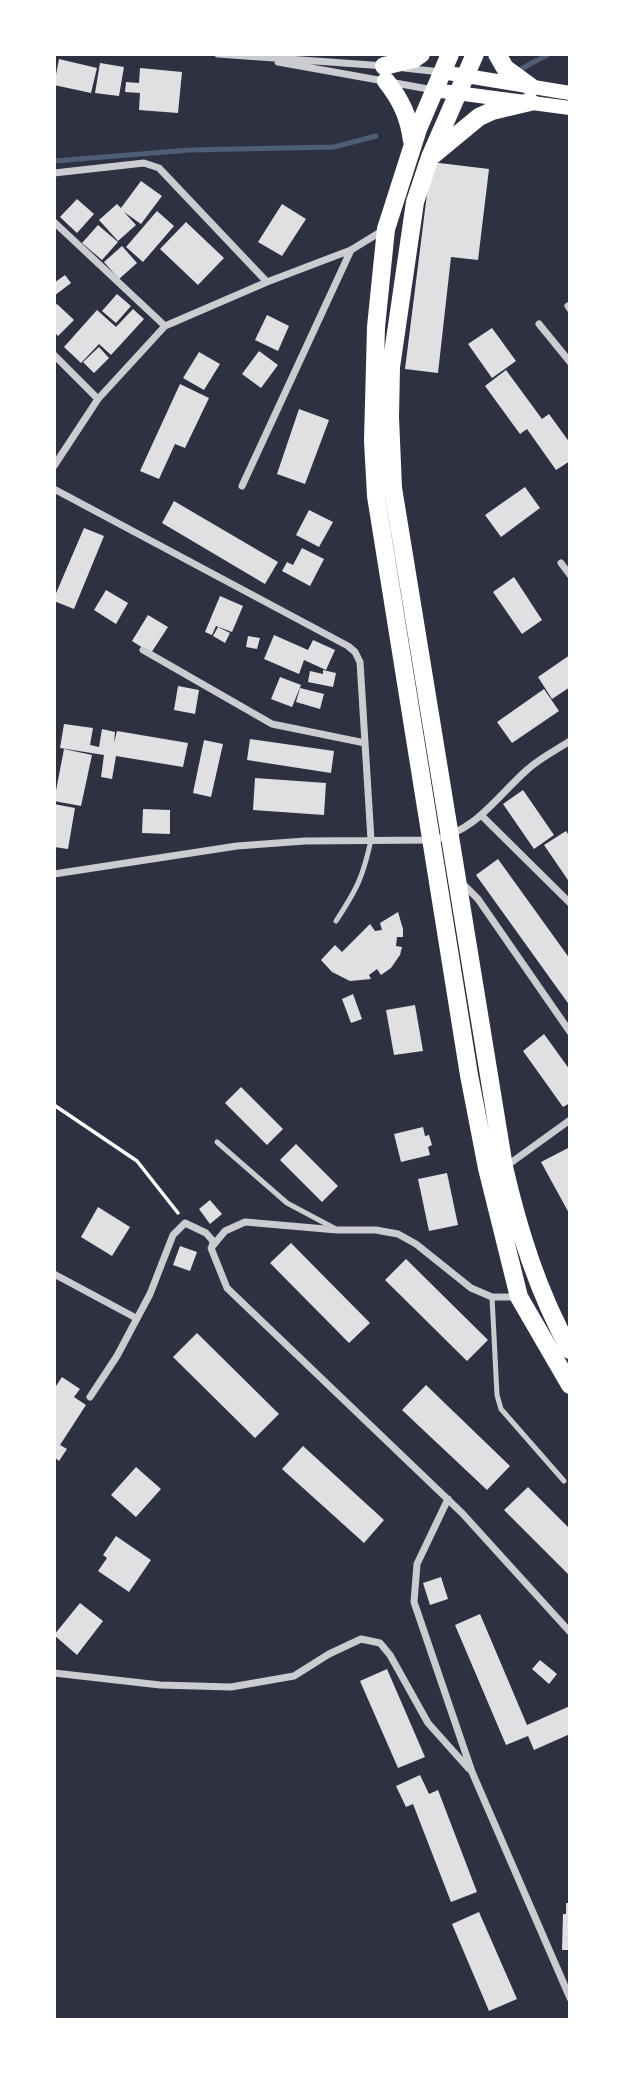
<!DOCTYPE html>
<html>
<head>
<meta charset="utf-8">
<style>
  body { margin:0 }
  #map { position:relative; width:624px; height:2074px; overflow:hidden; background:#2d3142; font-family:Cabin,sans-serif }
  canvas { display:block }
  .frame { position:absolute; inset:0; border:56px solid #fff; pointer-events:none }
</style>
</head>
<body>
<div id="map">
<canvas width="624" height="2074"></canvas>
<div class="frame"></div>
</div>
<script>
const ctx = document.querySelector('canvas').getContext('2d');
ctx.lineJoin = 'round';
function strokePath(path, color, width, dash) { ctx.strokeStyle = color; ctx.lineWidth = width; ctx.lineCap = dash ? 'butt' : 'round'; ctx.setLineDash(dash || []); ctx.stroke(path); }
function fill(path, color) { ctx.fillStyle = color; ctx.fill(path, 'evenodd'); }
const stream = new Path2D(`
  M521 69 549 54
  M54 161 190 150 334 147 376 136`);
const building = new Path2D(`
  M59 59 97 68 91 93 54 85Z
  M100 63 124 67 119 96 95 93Z
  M140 68 182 72 178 113 139 110 140 93 125 92 126 82 139 83Z
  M431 162 489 169 478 260 451 257 438 373 405 369Z
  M141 181 162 196 141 224 124 212 136 225 118 241 99 220 117 204 121 208Z
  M77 199 94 214 77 233 60 217Z
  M282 204 306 219 282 256 258 242Z
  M157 211 174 226 143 262 126 247Z
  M186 222 224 258 198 285 160 249Z
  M98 225 118 242 102 260 82 243Z
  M122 246 137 263 119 279 104 262Z
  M65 275 71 283 54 296V283Z
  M117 294 131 306 116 323 102 311Z
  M57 304 74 320 58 336 54 332V306Z
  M133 309 144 319 111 355 99 344 81 363 64 347 97 310 116 327Z
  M267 315 289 326 278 351 255 340Z
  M492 328 516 361 492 378 468 344Z
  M99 347 109 358 94 373 83 362Z
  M259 351 278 365 261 388 242 374Z
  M199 352 220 364 204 390 183 378Z
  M506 370 542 419 549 414 570 443V461L556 470 527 429 520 434 485 386Z
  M180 384 209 398 185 448 175 444 159 479 140 471Z
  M299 409 329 420 305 484 277 474Z
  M525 487 540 508 501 537 485 515Z
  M174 501 278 562 265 584 162 523Z
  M309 510 333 522 319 547 296 535Z
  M84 528 104 536 74 609 54 601V598Z
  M302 548 324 559 310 586 282 571 287 562 293 565Z
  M514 577 542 620 522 634 493 592Z
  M106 590 128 603 116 624 94 610Z
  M220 596 243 606 232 632 216 626 212 635 205 632Z
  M148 615 168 627 151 653 132 641Z
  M218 627 230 633 225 643 213 636Z
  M274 635 308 650 313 640 335 650 326 670 304 660 299 674 264 659Z
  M248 636 260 638 257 649 246 647Z
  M570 655V687L552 699 538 677Z
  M323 670 336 673 333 687 308 682 310 671 323 674Z
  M280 677 301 685 292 707 271 699Z
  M178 686 199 690 195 714 174 710Z
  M300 688 324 694 320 709 296 702Z
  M544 689 559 711 512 743 497 722Z
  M64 724 93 728 90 745 99 747 102 729 115 732 114 743 117 731 188 743 183 767 116 756 112 779 101 777 104 755 60 748Z
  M250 739 334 751 331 773 247 760Z
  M204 740 223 744 211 797 193 793Z
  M64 749 92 755 81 806 54 801Z
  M255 778 326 783 324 815 253 810Z
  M523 790 554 835 534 849 503 804Z
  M54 804 75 808 68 849 54 847Z
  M143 809 170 810V834L142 833Z
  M566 831 570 837V883L544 845Z
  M498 859 570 959V1006L476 875Z
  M398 912 403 929V937H397L396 946 402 947 400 955 391 968 381 975 377 969 369 975 371 979 350 981 332 972 321 960 335 945 342 952 370 924 375 931 382 930 380 923Z
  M353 994 362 1019 351 1023 342 999Z
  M415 1005 423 1051 394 1055 386 1010Z
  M544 1034 570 1070V1103L563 1107 523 1051Z
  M241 1087 283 1129 267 1145 225 1103Z
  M423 1127 425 1136 429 1135 432 1145 428 1147 430 1155 401 1162 394 1134Z
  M296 1144 338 1186 322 1202 280 1160Z
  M570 1147V1215L541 1162Z
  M447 1173 458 1225 429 1231 418 1179Z
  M210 1200 222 1214 210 1224 199 1209Z
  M98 1207 130 1227 112 1256 81 1237Z
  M291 1243 370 1323 349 1343 270 1263Z
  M180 1246 197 1252 190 1271 173 1265Z
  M406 1259 488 1340 467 1361 385 1280Z
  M197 1333 279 1414 255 1438 173 1357Z
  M62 1377 80 1389 74 1397 86 1405 60 1445 67 1449 59 1461 54 1457V1389Z
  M426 1385 510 1466 487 1490 402 1410Z
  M303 1446 384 1520 364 1543 282 1469Z
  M136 1467 161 1489 136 1517 111 1495Z
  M528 1487 570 1529V1576L504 1510Z
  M116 1536 151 1560 129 1592 98 1571 107 1558 103 1555Z
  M441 1577 448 1599 430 1605 423 1583Z
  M80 1603 103 1621 77 1655 54 1635Z
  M480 1614 527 1725 570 1706V1734L534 1750 528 1736 506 1745 455 1625Z
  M540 1660 557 1674 549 1684 532 1669Z
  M387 1669 425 1757 398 1768 360 1681Z
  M420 1775 429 1794 438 1790 477 1892 451 1902 413 1804 406 1807 396 1786Z
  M566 1903H570V1950H562L563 1914H566Z
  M479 1912 517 1999 489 2011 452 1924Z`);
const path = new Path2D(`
  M54 1105 137 1161 178 1213`);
const service = new Path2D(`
  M336 921C357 889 363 877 371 840
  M217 1142 287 1203 334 1228
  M492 1297 497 1395 501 1409 564 1481`);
const minor = new Path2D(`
  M218 54 385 66
  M278 62 434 90
  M404 68 441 72
  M54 173 144 163 159 168 267 282
  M54 222 165 326
  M568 306 570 309
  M539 324 570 362
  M54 355 98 399
  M54 466 98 399 165 326 267 282 351 250 382 231
  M242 486 351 250
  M54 489 348 646 355 652 360 662 371 840
  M561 563 570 575
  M143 650 272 724 365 743
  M482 816 570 903
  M54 874 237 846 305 841 432 840C476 832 497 796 528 769 540 758 556 750 570 741
  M462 883 478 899 570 1032
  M505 1167 570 1120
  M54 1274 136 1318
  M518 1297H492L471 1288 416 1244 398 1234 376 1230H337L245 1222 225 1231 211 1248 227 1288 462 1513 570 1632
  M90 1397 117 1356 150 1294 173 1235 185 1223 206 1233 213 1241 212 1247
  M448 1499 417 1564 414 1602 472 1772 570 1998
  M54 1673 160 1685 231 1687 294 1676 329 1654 361 1639 380 1643 390 1655 428 1723 469 1769`);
const secondary = new Path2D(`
  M442 72 570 93
  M434 90 570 108`);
const trunk = new Path2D(`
  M450 54 418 129 386 229 376 327 373 441 376 496 469 1075 487 1168 519 1297 570 1385
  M475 54 430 157 415 202 391 367 390 417 393 488 504 1167C519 1232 538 1292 570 1350
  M497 54 505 68 531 87
  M384 66 414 59 421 54
  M386 81C401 100 409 117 412 141
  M433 155 479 117 492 111 530 102`);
strokePath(stream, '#4f5d75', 5);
fill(building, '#e0e0e3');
strokePath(path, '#fff', 3.5);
strokePath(service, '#caccd0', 5);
strokePath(minor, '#caccd0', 7);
strokePath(secondary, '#fff', 14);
strokePath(trunk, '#fff', 18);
</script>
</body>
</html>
